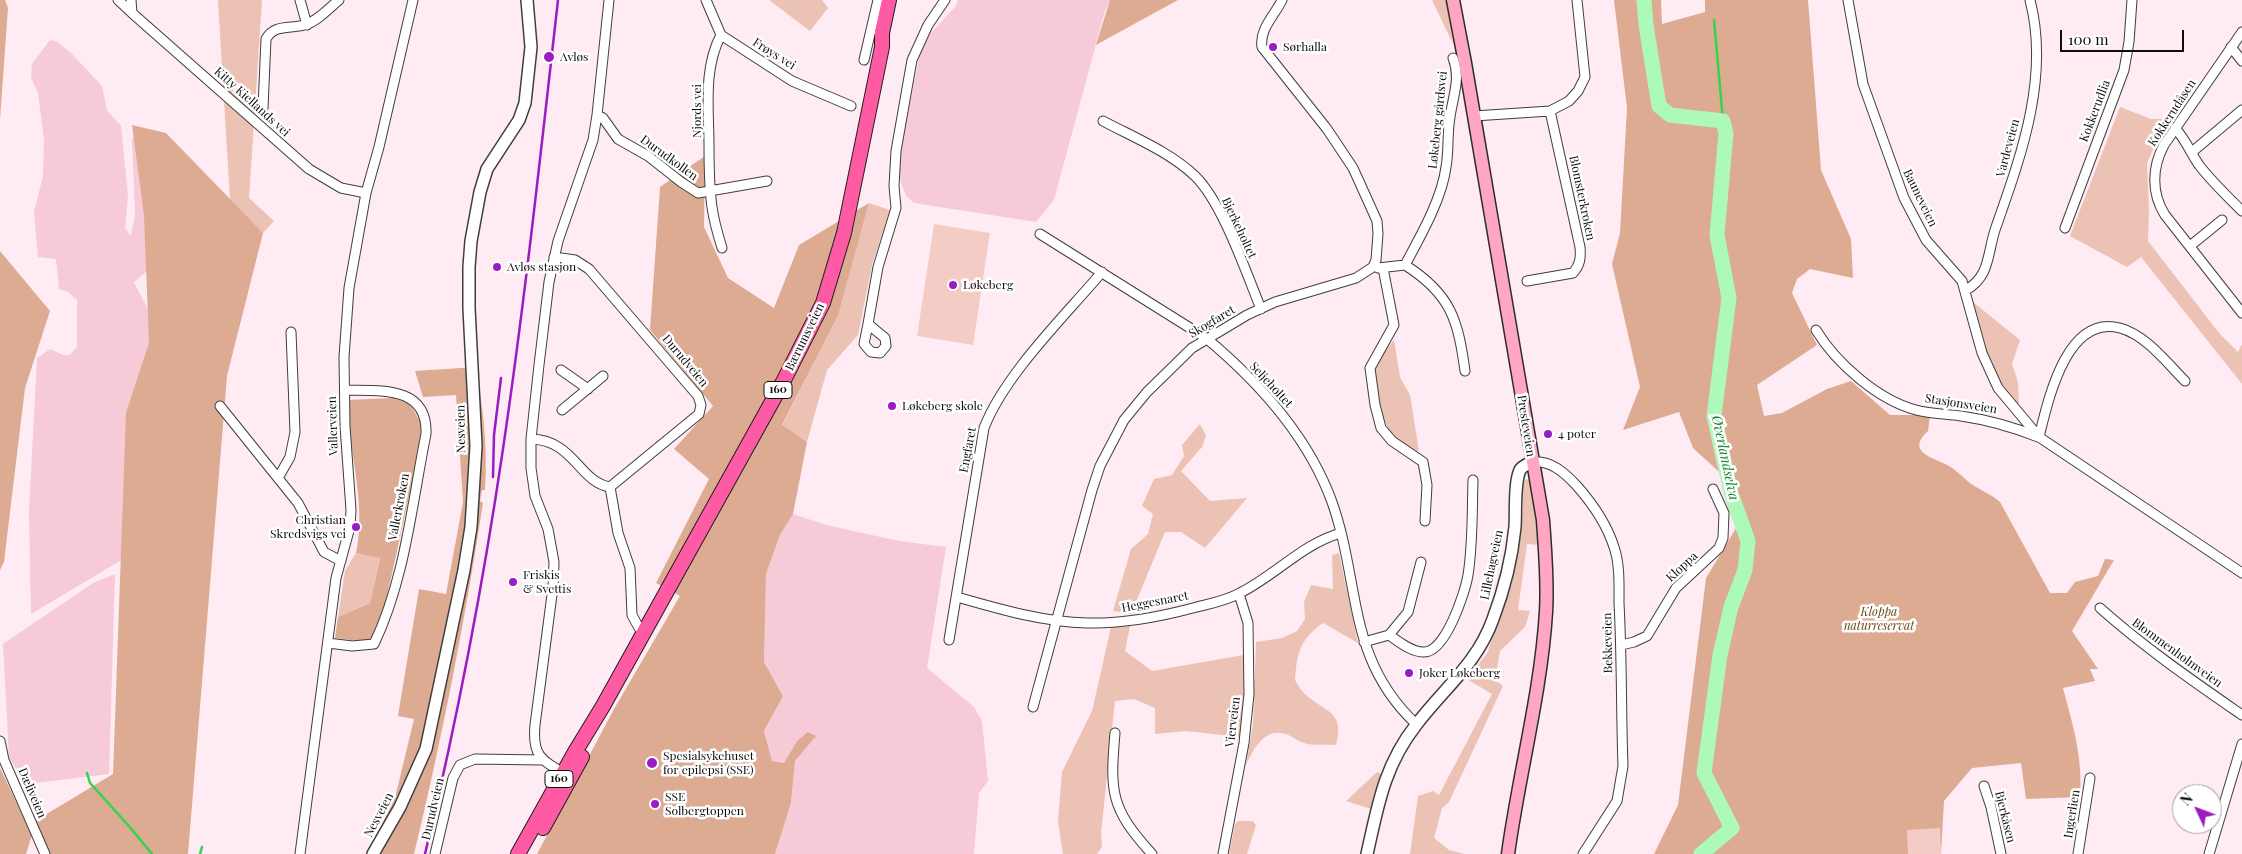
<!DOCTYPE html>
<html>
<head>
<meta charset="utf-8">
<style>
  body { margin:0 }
  #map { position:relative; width:2242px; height:854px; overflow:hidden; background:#ffebf3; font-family:"Playfair Display",serif }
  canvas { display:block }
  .north { position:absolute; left:2172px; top:784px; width:50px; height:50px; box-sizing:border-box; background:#fff; border:1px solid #9e9e9e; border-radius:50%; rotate:313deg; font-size:14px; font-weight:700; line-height:20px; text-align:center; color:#0c0c0c }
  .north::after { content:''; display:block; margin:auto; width:18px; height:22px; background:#991dc3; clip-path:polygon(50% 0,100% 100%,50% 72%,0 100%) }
  .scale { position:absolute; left:2060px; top:30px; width:124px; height:22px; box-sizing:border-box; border:2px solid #0c0c0c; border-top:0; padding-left:6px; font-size:15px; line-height:18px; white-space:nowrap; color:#0c0c0c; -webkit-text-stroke:4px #fff; paint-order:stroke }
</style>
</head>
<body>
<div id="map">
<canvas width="2242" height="854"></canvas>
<div class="north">N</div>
<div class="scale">100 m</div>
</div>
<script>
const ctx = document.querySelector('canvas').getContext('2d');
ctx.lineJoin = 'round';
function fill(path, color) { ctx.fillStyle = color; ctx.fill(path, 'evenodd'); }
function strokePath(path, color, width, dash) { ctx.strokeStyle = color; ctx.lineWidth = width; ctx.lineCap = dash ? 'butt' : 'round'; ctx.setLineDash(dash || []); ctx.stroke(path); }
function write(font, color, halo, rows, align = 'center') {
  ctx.font = font + ' "Playfair Display",serif'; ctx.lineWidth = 5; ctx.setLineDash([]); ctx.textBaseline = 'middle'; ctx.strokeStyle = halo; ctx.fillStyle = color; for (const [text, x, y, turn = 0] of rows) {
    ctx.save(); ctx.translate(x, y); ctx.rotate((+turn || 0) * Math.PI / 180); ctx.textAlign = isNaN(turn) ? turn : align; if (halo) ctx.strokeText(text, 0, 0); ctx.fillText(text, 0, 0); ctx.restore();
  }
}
const farmland = new Path2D(`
  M958 0H1110L1104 14 1054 200 1036 222 914 203 906 196 900 179 899 156 920 53 928 36 956 6Z
  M50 40 58 42 71 53 102 86 107 110 121 126 128 196 125 228 131 236 135 214 132 139 136 135 157 263 134 282 167 347 130 555 31 614 29 511 37 358 50 349 63 355H70L77 347V300L68 292 59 289 56 259 38 257 34 212 43 176 44 140 38 93 31 78 32 64Z
  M793 514 826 525 899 541 946 547 927 668 974 707 982 721 988 781 979 793 974 854H775L791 803 795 761 815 736 797 741 784 763 772 761 764 731 783 696 764 662 766 574 780 535Z
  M115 574 109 774 26 784 9 757 3 644 93 583Z`);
const green = new Path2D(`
  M218 0H262L249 198 274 221 263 233 230 200Z
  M769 0H822L828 8 810 31Z
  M1432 0H1447L1453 44Z
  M2120 107 2151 119H2167L2147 163 2149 210 2148 241 2219 333 2238 352 2242 344V384L2141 257 2127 267 2070 236Z
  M869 203 890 210 872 265 858 335 827 370 807 442 782 426 838 316Z
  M1973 302 2020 340 2012 364 2018 382 2019 407 2002 387 1992 370Z
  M1394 340 1400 377 1410 395 1419 451C1410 449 1399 445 1393 436 1383 423 1372 385 1375 369 1377 357 1387 349 1394 340Z
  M1200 424 1206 435 1202 447 1181 471 1210 501 1247 498 1205 548 1181 532H1165L1131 614 1113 611 1131 549 1148 534 1153 514 1142 506 1154 479 1172 475 1184 456 1182 445Z
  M1526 479 1531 482 1540 545 1527 544 1518 610 1530 611 1525 627 1500 651 1495 680 1503 686 1449 802 1442 808 1434 838 1449 850 1465 854H1410L1418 796 1433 791 1439 795 1492 694 1467 679 1488 652 1518 554 1522 522 1523 483Z
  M356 553 380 557 370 603 338 617 345 571Z
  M1339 553 1358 643 1323 623C1300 639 1297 653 1295 680 1298 685 1302 692 1307 696 1327 712 1345 713 1336 745 1326 744 1313 746 1304 743 1297 741 1292 736 1286 734 1264 727 1253 750 1246 765L1253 725 1256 642 1282 638 1297 631 1305 619 1304 602 1311 585 1333 589 1332 555Z
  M1130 626 1125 651 1152 671 1244 655 1246 692 1240 737 1186 731 1155 734V708L1134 699 1115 701 1101 833 1102 847 1097 854H1063L1058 822 1062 772 1092 711 1111 627Z
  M1377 772 1382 774 1371 809 1346 801Z
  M1238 821H1253L1256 825 1247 854H1229L1235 824Z`);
const forest = new Path2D(`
  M0 0H5L8 8 0 119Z
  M1110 0H1178L1096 45Z
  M1614 0H1661L1662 24 1705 12V0H1808L1821 170 1851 239 1853 278 1810 269 1797 279 1792 293 1817 345 1757 385 1764 416 1782 413 1827 389 1851 381 1890 415H1930L1928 431C1904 453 1936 458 1949 466 1958 471 1965 480 1973 485 1982 491 1991 494 2000 502L2050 593H2067L2075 582 2098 576 2105 559 2114 560 2072 631 2098 669H2090L2095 681 2063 688C2073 726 2083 757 2080 797L2026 799 2021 763 1972 768 1944 801 1941 854H1654L1678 805 1706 578 1736 528 1728 480 1693 448 1679 412 1623 430 1640 387 1612 264 1620 233 1627 108Z
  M132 125 166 133 263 233 227 376 188 854H50L35 821 113 774 126 413 149 343 144 215Z
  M705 156 704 227 728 278 774 308 799 245 869 203 838 316 782 425 807 442 793 514 780 535 766 574 764 662 783 696 764 731 772 761 784 763 797 741 808 732 816 736 795 761 791 803 775 854H537L614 709 680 596 656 583 709 479 674 449 713 406 650 330 660 187Z
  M0 251 50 311 25 388 4 562 0 570Z
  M476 367C483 408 488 448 485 490H482L480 501 483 503C465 621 442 738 414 854H367L395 798 414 719 398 716 419 589 446 594 463 502 456 395 423 397 415 371Z
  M393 398 410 404 422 425 419 451 382 619 371 639 358 641 335 638 338 617 370 603 380 558 356 553C367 503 348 450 347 400Z
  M0 768 32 835 26 854H0Z`);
const pitch = new Path2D(`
  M934 224 990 233 973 345 917 336Z
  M1940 828 1941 854H1908L1907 830Z`);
const stream = new Path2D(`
  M1714 20 1723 121
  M87 773 90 783 128 825 152 854
  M200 854 202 847`);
const river = new Path2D(`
  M1644 0 1646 25 1659 106 1670 115 1723 121 1726 133 1717 235 1729 298 1714 416 1731 493 1748 541 1745 570 1731 607 1720 655 1704 773 1732 828 1701 854`);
const minor = new Path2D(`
  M118 0 132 13
  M131 0 132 13 309 169 341 188 366 193
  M300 0 307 25
  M706 0 721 35 792 81 851 106
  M1848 0 1863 84 1904 198 1926 240 1962 281 1982 353 1998 388 2039 437
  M2242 32 2164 145C2152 167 2151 193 2165 215L2242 313
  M721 35C703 68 709 110 709 145 709 166 709 187 712 207 714 222 718 235 722 248
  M2231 47 2242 61
  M864 60 878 0
  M263 108 266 39C274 24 290 29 304 25 317 22 329 8 339 0
  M597 115 603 118 618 139 648 156 681 182 698 193 767 181
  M1474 116 1550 111 1569 101 1578 91 1585 77 1577 0
  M1103 121C1133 137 1170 152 1195 176 1222 202 1246 272 1261 309
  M2175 128C2186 140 2190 152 2199 165 2212 182 2227 196 2242 211
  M2192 152 2242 110
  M2065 228 2124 70 2129 42 2132 0
  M1040 234 1206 338C1260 383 1308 436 1332 502 1361 584 1346 658 1416 724
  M2190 246 2222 220
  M1405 265C1451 294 1458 320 1465 371
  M1378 268 1405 265C1420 237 1442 199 1446 167 1449 151 1447 134 1450 117 1453 96 1461 78 1453 58
  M1383 268 1394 325 1370 368 1375 405 1381 428 1392 441 1423 462 1427 485 1425 521
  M1527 281 1573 273C1580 265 1581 258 1580 247L1550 111
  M1966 290C1991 276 1987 252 1996 227 2021 156 2050 77 2030 0
  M868 324 878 267 896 208 894 186 896 151 912 60 928 25 945 0
  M868 324 885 338 886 346 880 353 871 352 864 344Z
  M1816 330C1836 363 1878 400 1916 410 1930 414 1947 414 1961 416 1989 420 2013 427 2038 437
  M561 370 588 389
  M2185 381C2167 363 2146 335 2120 328 2066 314 2048 401 2039 437L2242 573
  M220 406 298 503 324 552 341 561
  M562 410 603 376
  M531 439C574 440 579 482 610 487L699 414 701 405 698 396 589 269 575 260 554 257
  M1532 462C1551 460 1565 473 1577 486 1592 503 1607 525 1614 547 1620 564 1619 585 1619 603 1622 658 1621 712 1623 766L1617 801 1583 854
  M278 478 290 457 295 432 291 332
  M610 487 618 533 630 568 632 615 639 628
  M957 597C999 609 1043 622 1087 623 1123 624 1159 617 1193 608 1208 604 1226 601 1240 593 1276 575 1302 544 1341 533
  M2100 608C2145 648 2193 681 2242 715
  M1389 635 1408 612 1421 562
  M949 640 984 428C1005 374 1064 317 1102 272
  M1364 642 1389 635C1398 641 1411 652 1423 652 1445 654 1465 593 1468 575 1473 544 1472 511 1473 480
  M328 643 352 646 374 644C405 580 412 503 426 434 428 385 379 391 345 390
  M1621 645 1634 642 1647 636 1676 588 1719 548 1723 538 1724 513 1713 489
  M1033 707 1092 490 1100 466 1124 420 1147 392 1192 348 1247 315 1275 302 1356 278 1373 267 1376 260 1378 234 1377 221 1353 168 1327 129 1262 47C1259 29 1275 15 1282 0
  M1115 733C1110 792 1110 808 1152 854
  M0 741 4 760 45 854
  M567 775C541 760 532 756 535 725L553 587 554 562 548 529 535 496 531 468V439L539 365 549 282 558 241 593 140 597 115 609 0
  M1984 786 1991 807 2001 854
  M300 854 336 578 350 527 351 510 345 426 344 357 349 288 366 193 379 147 413 0
  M435 854 453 778 460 765 475 759 543 760
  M1223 854 1244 743 1249 694 1248 623 1239 594
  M2078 854 2090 778
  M2209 854 2242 744`);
const tertiary = new Path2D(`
  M373 854 400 807 426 749 464 570 471 527 476 446 469 308V267L471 241 480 192 487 169 519 120 525 103 531 47 527 0
  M1367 854C1378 805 1384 766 1416 725 1444 688 1477 664 1493 619 1504 590 1512 558 1515 527 1516 512 1514 483 1520 470 1522 466 1528 464 1532 462`);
const secondary = new Path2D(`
  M1453 0 1465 63 1543 520C1545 551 1548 581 1546 612 1541 693 1519 773 1508 854`);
const primary = new Path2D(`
  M543 828 582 757
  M518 854 575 752 603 706 783 382 823 303 844 233 882 47V33L889 0`);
const rail = new Path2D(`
  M493 477 494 435 501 378
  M425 854C457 720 483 585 503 449 525 300 541 150 558 0`);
const markers = [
  [1273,47,5,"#991dc3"],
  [549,57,6,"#991dc3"],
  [497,267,5,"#991dc3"],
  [953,285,5,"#991dc3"],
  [892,406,5,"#991dc3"],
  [1548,434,5,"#991dc3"],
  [356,527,5,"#991dc3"],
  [513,582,5,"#991dc3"],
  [1409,673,5,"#991dc3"],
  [652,763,6,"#991dc3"],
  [655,804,5,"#991dc3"]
];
const shields = [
  [778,390,28],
  [559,779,28]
];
const shieldNames = [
  ["160",778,390],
  ["160",559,779]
];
const poiNames = [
  ["Sørhalla",1283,47],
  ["Avløs",560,57],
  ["Avløs stasjon",507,267],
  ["Løkeberg",963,285],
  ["Løkeberg skole",902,406],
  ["4 poter",1558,434],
  ["Christian",346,520,"right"],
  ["Skredsvigs vei",346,534,"right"],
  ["Friskis",523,575],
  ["& Svettis",523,589],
  ["Joker Løkeberg",1419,673],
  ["Spesialsykehuset",663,756],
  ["for epilepsi (SSE)",663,770],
  ["SSE",665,797],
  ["Solbergtoppen",665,811]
];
const streetNames = [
  ["Frøys vei",774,54,32],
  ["Kitty Kiellands vei",252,102,42],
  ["Njords vei",697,111,-90],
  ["Kokkerudlia",2095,111,-69],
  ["Kokkerudåsen",2172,113,-57],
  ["Løkeberg gårdsvei",1438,120,-84],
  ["Vardeveien",2008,148,-75],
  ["Durudkollen",669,158,36],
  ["Blomsterkroken",1582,198,78],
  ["Bauneveien",1920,198,64],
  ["Bjerkeholtet",1239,228,65],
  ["Skogfaret",1212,322,-31],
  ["Bærumsveien",805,337,-64],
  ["Durudveien",685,361,50],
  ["Seljeholtet",1271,385,47],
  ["Stasjonsveien",1961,404,9],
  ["Vallerveien",333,426,-92],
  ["Presteveien",1526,426,81],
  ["Nesveien",461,429,-91],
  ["Engfaret",968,450,-79],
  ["Vallerkroken",399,507,-79],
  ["Lillehagveien",1492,565,-78],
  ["Kloppa",1682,567,-43],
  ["Heggesnaret",1155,602,-11],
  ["Bekkeveien",1608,643,-91],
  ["Blommenholmveien",2177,653,36],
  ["Vierveien",1233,722,-83],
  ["Dæliveien",32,793,67],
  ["Durudveien",433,809,-77],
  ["Ingerlien",2072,814,-81],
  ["Nesveien",379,815,-62],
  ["Bjerkåsen",2005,817,76]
];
const parkNames = [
  ["Kloppa",1879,612],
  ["naturreservat",1879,626]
];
const waterNames = [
  ["Øverlandselva",1725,458,78]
];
fill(farmland, '#f6cad7');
fill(green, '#ebc2b3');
fill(forest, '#ddab92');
fill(pitch, '#f2ccc5');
strokePath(stream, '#30d44f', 2.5);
strokePath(river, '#adf9ba', 15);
strokePath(minor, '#3f3f3f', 11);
strokePath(tertiary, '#3f3f3f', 14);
strokePath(secondary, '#2e2e2e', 15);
strokePath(primary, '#1d1d1d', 16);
strokePath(minor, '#fff', 9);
strokePath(tertiary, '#fff', 11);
strokePath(secondary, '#ffa6c3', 12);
strokePath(primary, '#ff5ba5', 14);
strokePath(rail, '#991dc3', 2.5);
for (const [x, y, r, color] of markers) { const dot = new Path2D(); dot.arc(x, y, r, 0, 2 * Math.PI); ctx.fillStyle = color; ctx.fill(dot); strokePath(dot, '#fff', 2); }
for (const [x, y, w] of shields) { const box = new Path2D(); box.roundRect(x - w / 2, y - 8.5, w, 17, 4); ctx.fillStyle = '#fff'; ctx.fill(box); strokePath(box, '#0c0c0c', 1); }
write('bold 11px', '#0c0c0c', null, shieldNames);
write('12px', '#0c0c0c', '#fff', poiNames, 'left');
write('12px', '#0c0c0c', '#fff', streetNames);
write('italic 12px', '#674719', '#fff', parkNames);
write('italic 14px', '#0f872b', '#fff', waterNames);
</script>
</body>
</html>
